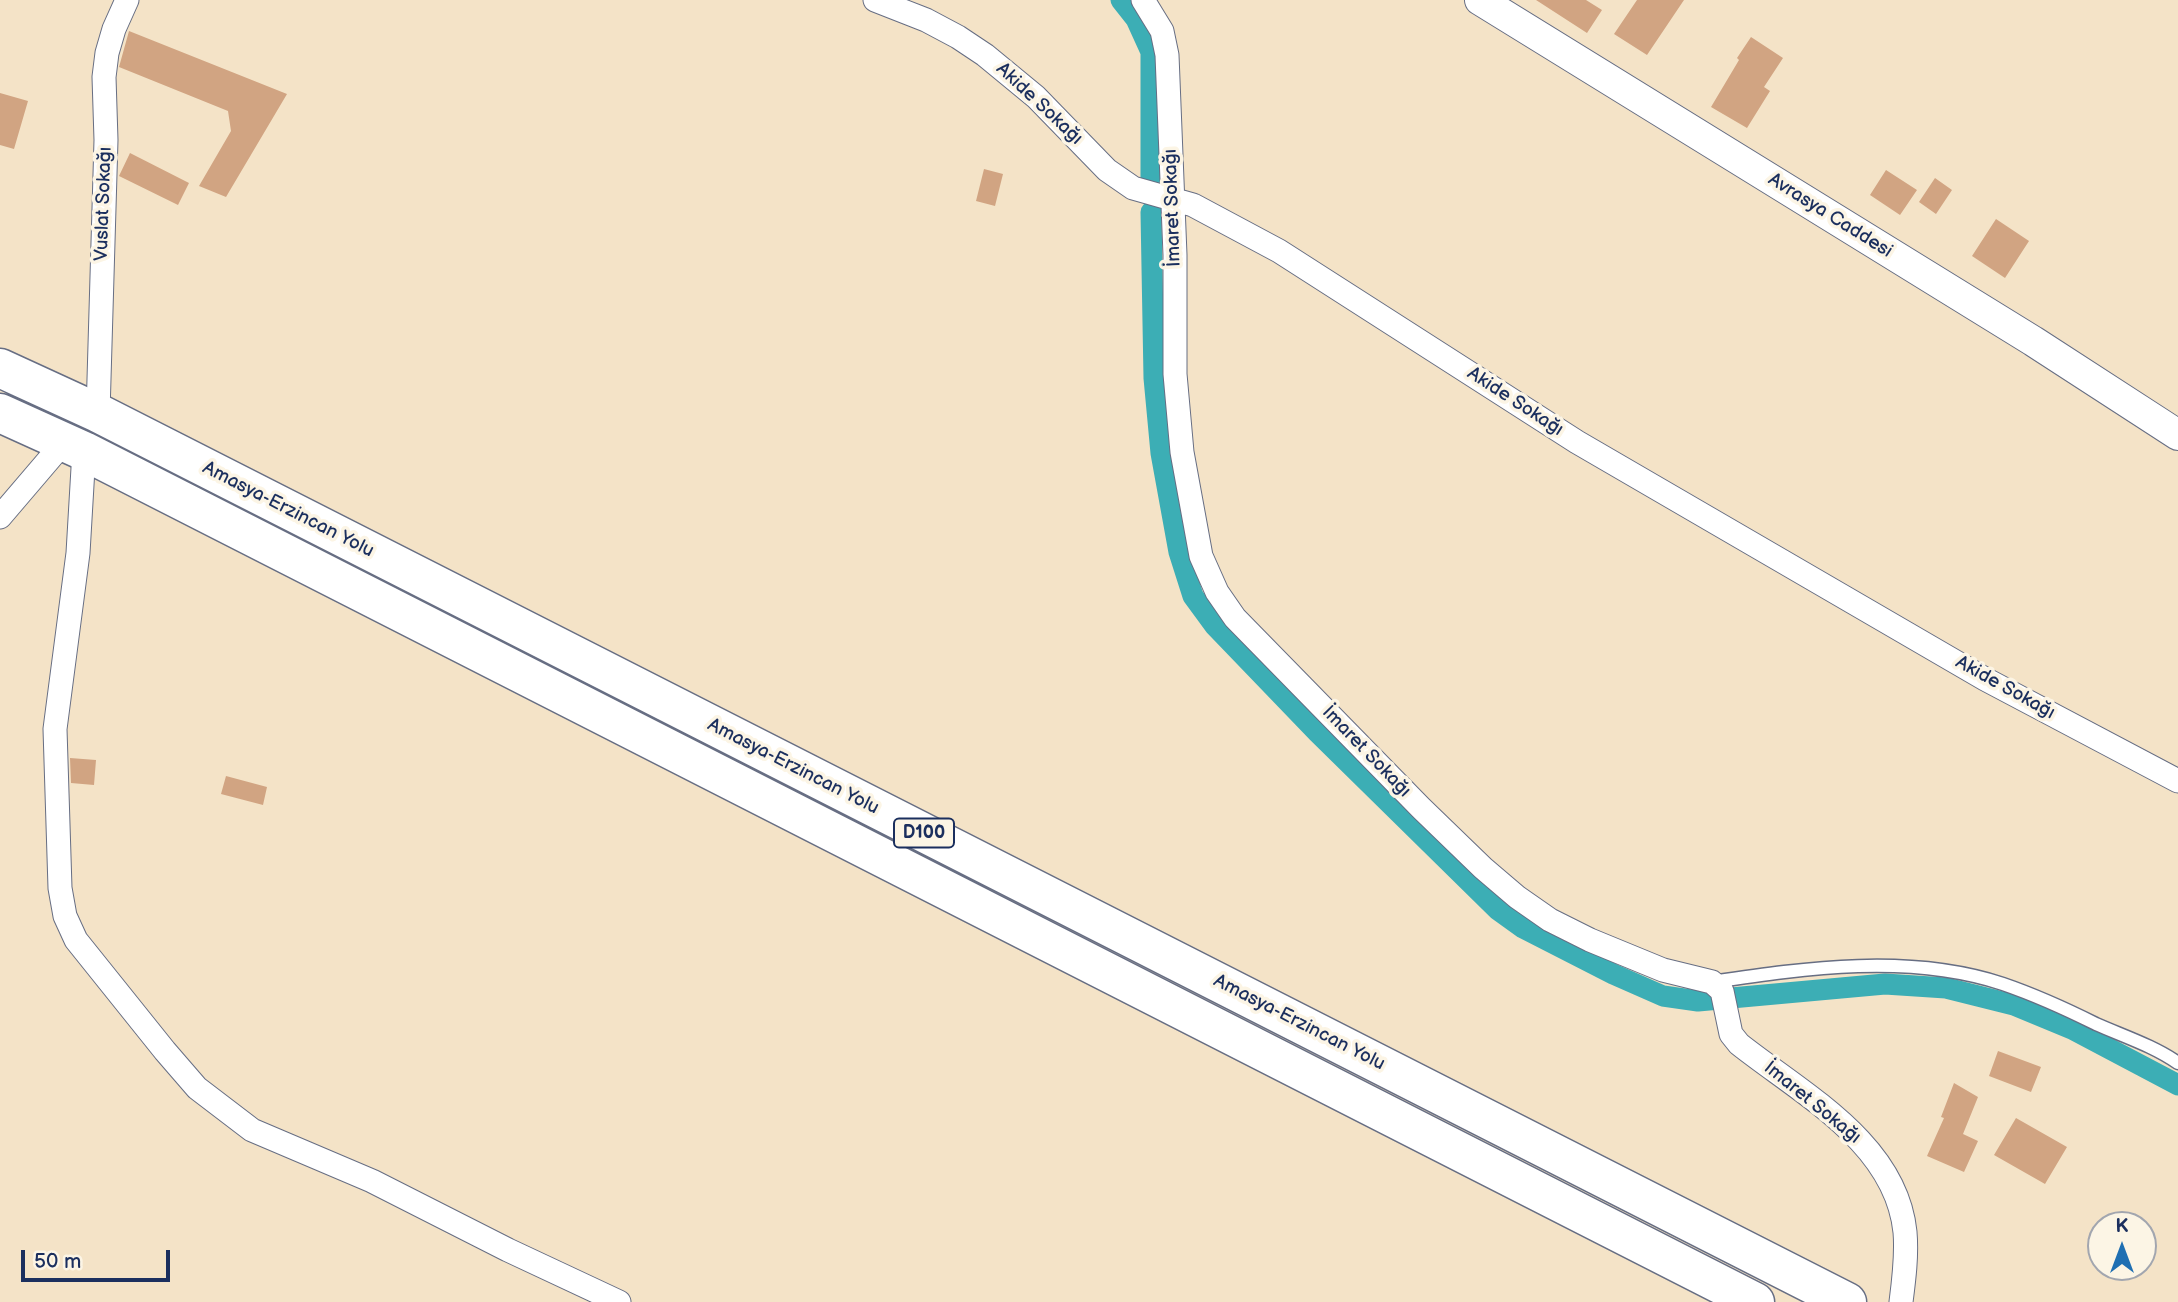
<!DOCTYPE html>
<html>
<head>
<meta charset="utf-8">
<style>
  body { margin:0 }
  #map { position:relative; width:2178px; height:1302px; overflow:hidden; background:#f4e3c7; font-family:"Balsamiq Sans",sans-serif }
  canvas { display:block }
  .north { position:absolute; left:2087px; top:1211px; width:70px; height:70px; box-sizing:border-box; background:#fcf5e5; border:2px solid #a2a6af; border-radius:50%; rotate:0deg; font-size:19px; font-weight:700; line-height:28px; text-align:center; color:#1b2f5e }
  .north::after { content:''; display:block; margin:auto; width:24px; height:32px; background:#1f6fb2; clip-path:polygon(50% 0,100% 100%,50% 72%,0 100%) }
  .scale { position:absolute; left:21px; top:1250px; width:149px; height:32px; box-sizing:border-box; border:4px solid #1b2f5e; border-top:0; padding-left:9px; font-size:21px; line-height:24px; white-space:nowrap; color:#1b2f5e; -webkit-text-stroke:5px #fcf5e5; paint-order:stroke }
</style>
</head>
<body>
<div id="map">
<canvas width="2178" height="1302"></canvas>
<div class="north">K</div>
<div class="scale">50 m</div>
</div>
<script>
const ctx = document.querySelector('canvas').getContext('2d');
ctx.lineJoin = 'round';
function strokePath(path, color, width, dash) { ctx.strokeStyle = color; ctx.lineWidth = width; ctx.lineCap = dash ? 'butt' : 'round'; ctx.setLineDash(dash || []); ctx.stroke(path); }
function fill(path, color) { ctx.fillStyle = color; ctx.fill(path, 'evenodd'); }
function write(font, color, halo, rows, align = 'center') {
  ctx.font = font + ' "Balsamiq Sans",sans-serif'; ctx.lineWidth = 7; ctx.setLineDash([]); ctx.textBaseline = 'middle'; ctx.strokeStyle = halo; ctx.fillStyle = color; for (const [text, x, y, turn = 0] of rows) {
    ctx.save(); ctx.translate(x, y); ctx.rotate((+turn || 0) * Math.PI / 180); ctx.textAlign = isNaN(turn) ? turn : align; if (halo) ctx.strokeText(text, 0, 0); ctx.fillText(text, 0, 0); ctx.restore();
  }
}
const canal = new Path2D(`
  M1121 0 1136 19 1151 52V178
  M1151 212 1154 378 1161 453 1179 552 1193 596 1215 626 1317 732 1498 910 1523 928 1613 974 1663 996 1698 1001 1885 984 1946 988 2014 1005 2072 1029 2178 1085`);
const building = new Path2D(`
  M1536 0H1586L1602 10 1587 33Z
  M1637 0H1684L1647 55 1614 34Z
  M129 31 287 94 226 197 199 186 231 131 228 111 119 67Z
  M1751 37 1783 58 1764 87 1770 91 1747 128 1711 107 1739 60 1737 58Z
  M0 93 28 101 14 149 0 145Z
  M130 153 189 183 178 205 119 176Z
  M984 169 1003 174 995 206 976 201Z
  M1886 170 1917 190 1900 215 1870 195Z
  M1935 178 1952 190 1936 214 1919 202Z
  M1996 219 2029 241 2005 278 1972 256Z
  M70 758 96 760 94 785 71 783Z
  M226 776 267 787 263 805 221 794Z
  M1998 1051 2041 1067 2031 1092 1989 1076Z
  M1954 1083 1978 1097 1963 1134 1978 1141 1964 1172 1927 1156 1944 1118 1941 1117Z
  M2016 1118 2067 1147 2045 1184 1994 1155Z`);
const service = new Path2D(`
  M1712 982C1807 968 1909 953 2003 984 2035 995 2066 1009 2096 1024 2123 1036 2154 1046 2178 1063`);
const minor = new Path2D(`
  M875 0 926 20 958 37 985 55 1036 97 1107 170 1133 188 1193 205 1279 251 1577 442 1985 679 2178 781
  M1143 0 1162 31 1167 55 1175 255V374L1182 452 1201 556 1217 592 1235 618 1421 808 1483 868 1517 897 1550 920 1590 940 1663 970 1712 982 1722 991 1731 1034 1739 1044C1802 1094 1896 1143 1905 1232 1907 1255 1904 1279 1901 1302
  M98 413 106 140 104 77 107 53 114 29 127 0
  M84 451 78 553 55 729 60 888 65 916 76 940 165 1051 197 1088 252 1130 372 1181 508 1250 619 1302
  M0 517 64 442`);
const tertiary = new Path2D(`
  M1480 0 2033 341 2178 435`);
const trunk = new Path2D(`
  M0 368 98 413 1847 1302
  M0 413 84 451 1755 1302`);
const shields = [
  [924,833,60]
];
const shieldNames = [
  ["D100",924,833]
];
const streetNames = [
  ["Akide Sokağı",1039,104,43],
  ["Vuslat Sokağı",104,204,-88],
  ["İmaret Sokağı",1173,208,-92],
  ["Avrasya Caddesi",1830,216,32],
  ["Akide Sokağı",1515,402,33],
  ["Amasya-Erzincan Yolu",288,510,27],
  ["Akide Sokağı",2005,688,29],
  ["İmaret Sokağı",1366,752,46],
  ["Amasya-Erzincan Yolu",793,767,27],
  ["Amasya-Erzincan Yolu",1299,1023,27],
  ["İmaret Sokağı",1812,1103,39]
];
strokePath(canal, '#3caeb5', 21);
fill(building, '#d1a482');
strokePath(service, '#676e83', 15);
strokePath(minor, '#676e83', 25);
strokePath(tertiary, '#676e83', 32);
strokePath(trunk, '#676e83', 41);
strokePath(service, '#fff', 12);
strokePath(minor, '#fff', 23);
strokePath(tertiary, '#fff', 30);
strokePath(trunk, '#fff', 38);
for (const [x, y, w] of shields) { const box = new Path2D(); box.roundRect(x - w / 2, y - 14.5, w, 29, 5); ctx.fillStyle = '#fcf5e5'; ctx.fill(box); strokePath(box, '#1b2f5e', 2); }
write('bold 18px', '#1b2f5e', null, shieldNames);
write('19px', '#1b2f5e', '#fcf5e5', streetNames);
</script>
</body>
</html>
